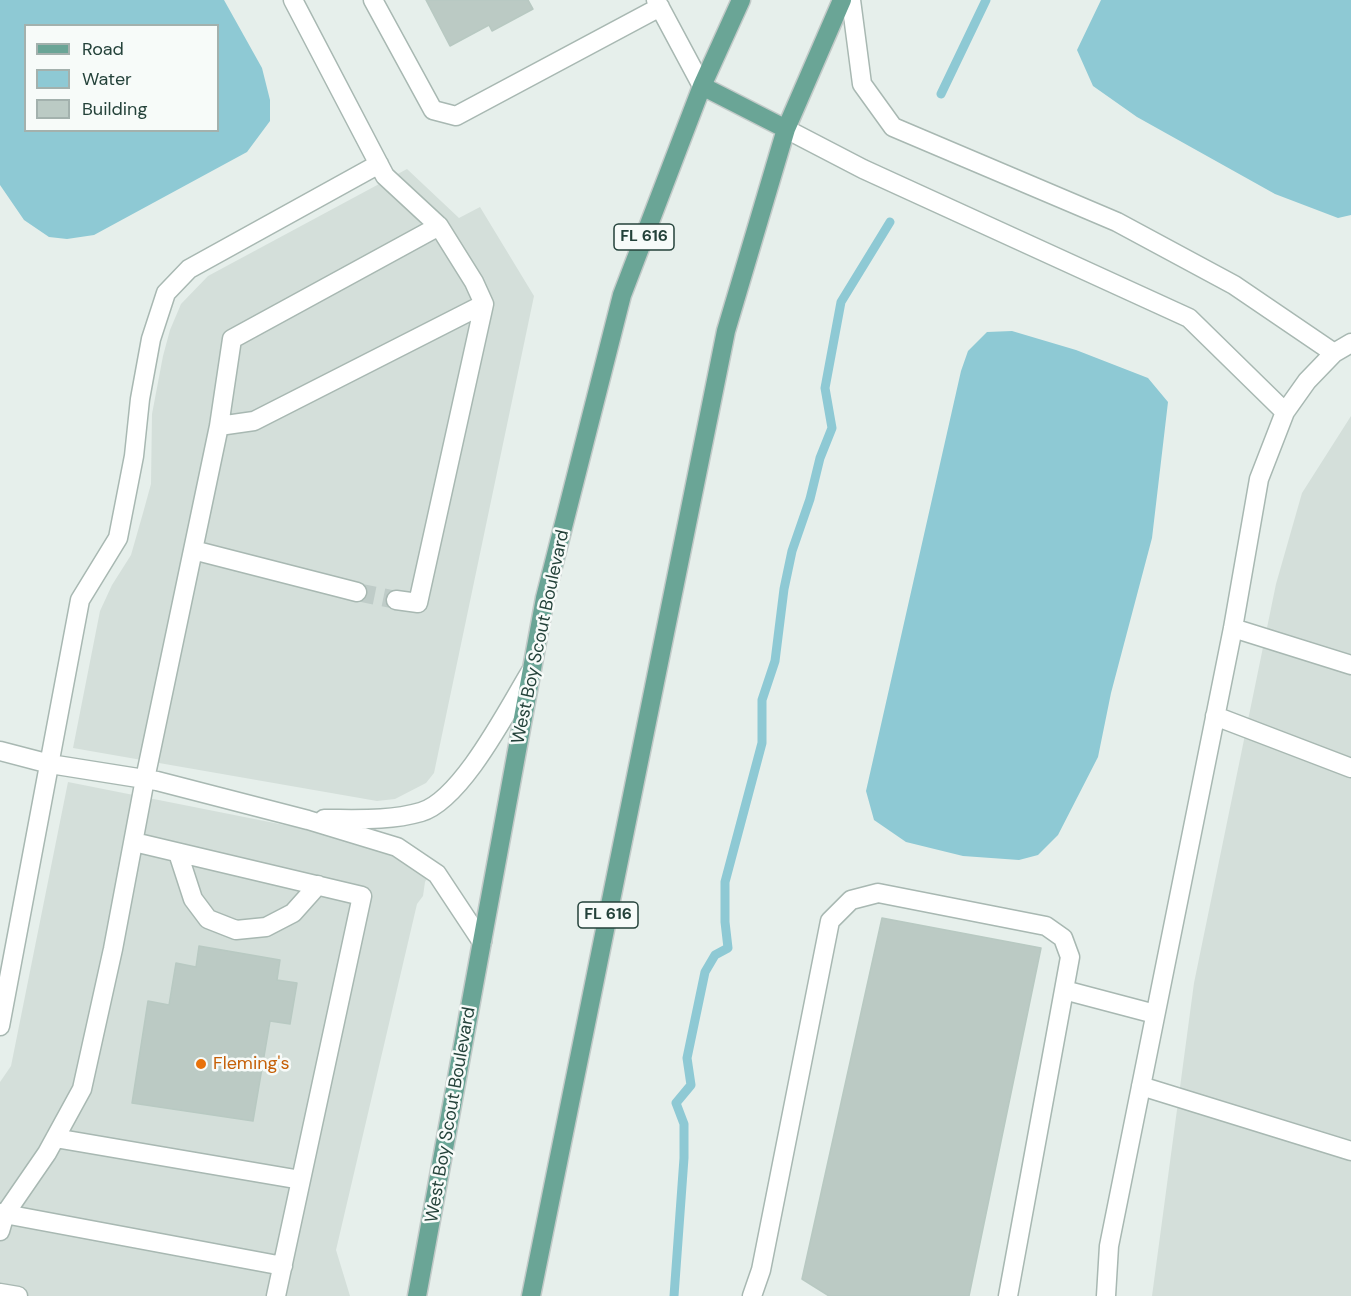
<!DOCTYPE html>
<html>
<head>
<meta charset="utf-8">
<style>
  body { margin:0 }
  #map { position:relative; width:1351px; height:1296px; overflow:hidden; background:#e6efeb; font-family:"DM Sans",sans-serif }
  canvas { display:block }
  .legend { position:absolute; left:24px; top:24px; width:195px; height:108px; box-sizing:border-box; background:#f7fbf9; border:2px solid #a3b1ad; margin:0; padding:8px 10px; list-style:none; font-size:18px; color:#24423a }
  .legend li { display:flex; align-items:center; gap:12px; height:30px }
  .legend b { width:30px; border:2px solid #a3b1ad }
</style>
</head>
<body>
<div id="map">
<canvas width="1351" height="1296"></canvas>
<ul class="legend">
<li><b style="height:8px;background:#6aa596"></b>Road</li>
<li><b style="height:16px;background:#8ec9d4"></b>Water</li>
<li><b style="height:16px;background:#bbcac4"></b>Building</li>
</ul>
</div>
<script>
const ctx = document.querySelector('canvas').getContext('2d');
ctx.lineJoin = 'round';
function fill(path, color) { ctx.fillStyle = color; ctx.fill(path, 'evenodd'); }
function strokePath(path, color, width, dash) { ctx.strokeStyle = color; ctx.lineWidth = width; ctx.lineCap = dash ? 'butt' : 'round'; ctx.setLineDash(dash || []); ctx.stroke(path); }
function write(font, color, halo, rows, align = 'center') {
  ctx.font = font + ' "DM Sans",sans-serif'; ctx.lineWidth = 5; ctx.setLineDash([]); ctx.textBaseline = 'middle'; ctx.strokeStyle = halo; ctx.fillStyle = color; for (const [text, x, y, turn = 0] of rows) {
    ctx.save(); ctx.translate(x, y); ctx.rotate((+turn || 0) * Math.PI / 180); ctx.textAlign = isNaN(turn) ? turn : align; if (halo) ctx.strokeText(text, 0, 0); ctx.fillText(text, 0, 0); ctx.restore();
  }
}
const built = new Path2D(`
  M407 169 459 218 480 207 534 296 434 773 426 783 395 799 377 801 73 748 100 611 112 585 131 555 143 513 151 484 152 414 163 356 170 330 181 304 208 276Z
  M1351 416V1296H1152L1194 983 1276 584 1302 493Z
  M68 782 340 836 407 859 428 876 425 882 423 896 417 904 336 1250 350 1296H0V1082L11 1066Z`);
const water = new Path2D(`
  M0 0H224L262 68 270 100V121L247 152 94 235 67 239 49 237 24 220 0 185ZM26 26H218V130H26Z
  M1101 0H1351V215L1338 218 1275 194 1137 117 1093 86 1077 50Z
  M1012 331 1076 350 1148 378 1168 402 1152 538 1111 693 1098 757 1058 835 1038 855 1019 860 963 856 906 842 874 820 866 791 961 371 968 351 987 332Z`);
const stream = new Path2D(`
  M941 94 986 0
  M674 1296 684 1158V1124L676 1103 691 1085 687 1058 705 972 715 955 728 948 725 922V882L762 743V700L775 661 784 589 792 551 810 499 820 458 832 428 825 388 841 302 890 222`);
const building = new Path2D(`
  M426 0H528L533 9 492 31 489 25 450 46Z
  M882 918 1041 948 969 1296H829L802 1279Z
  M199 946 280 960 277 980 297 983 290 1024 270 1021 253 1121 132 1103 148 1001 169 1005 176 963 196 967Z`);
const minorTunnel = new Path2D(`
  M357 592 396 600`);
const minor = new Path2D(`
  M293 0 385 176 439 226 474 282 484 304 418 603 396 600
  M373 0 433 110 456 116 660 7
  M656 0 702 86
  M851 0 862 84 893 127 1117 222 1234 285 1334 353
  M786 129 863 169 1189 318 1285 412
  M219 426 254 421 484 304
  M193 550 357 592
  M1233 628 1351 665
  M1215 716 1351 768
  M0 751 50 764 157 781 308 820 397 847 437 874 482 942
  M324 819C357 819 390 821 421 812 462 800 509 707 531 671
  M134 842 362 896 276 1296
  M178 853 193 899 208 919 236 930 266 927 293 913 318 885
  M0 1026 80 600 118 538 134 456 140 399 151 339 166 293 189 269 379 164
  M1141 1086 1351 1151
  M55 1138 301 1180
  M0 1213 283 1266
  M0 1231 5 1214 47 1153 82 1089 113 949 145 779 219 426 232 339 439 226
  M0 1293 18 1296
  M752 1296 761 1270 830 921 851 900 878 893 1046 926 1063 938 1070 957 1064 990 1155 1014
  M1008 1296 1064 990
  M1106 1296 1109 1246 1233 628 1259 479 1285 412 1307 381 1334 353 1351 343`);
const major = new Path2D(`
  M702 86 786 129
  M417 1296 545 598 622 295 702 86 741 0
  M531 1296 726 331 786 129 842 0`);
const markers = [
  [201,1064,6,"#e8710a"]
];
const shields = [
  [644,237,60],
  [608,915,60]
];
const shieldNames = [
  ["FL 616",644,237],
  ["FL 616",608,915]
];
const streetNames = [
  ["West Boy Scout Boulevard",541,637,-78],
  ["West Boy Scout Boulevard",451,1115,-80]
];
const foodNames = [
  ["Fleming's",213,1064]
];
fill(built, '#d4dfda');
fill(water, '#8ec9d4');
strokePath(stream, '#8ec9d4', 9);
fill(building, '#bbcac4');
strokePath(building, '#b8c9c2', 1.5);
strokePath(minorTunnel, '#bfccc8', 18, [18, 9]);
strokePath(minor, '#a8b8b2', 21);
strokePath(major, '#c2cac8', 21);
strokePath(minor, '#fff', 18);
strokePath(major, '#6aa596', 18);
for (const [x, y, r, color] of markers) { const dot = new Path2D(); dot.arc(x, y, r, 0, 2 * Math.PI); ctx.fillStyle = color; ctx.fill(dot); strokePath(dot, '#f7fbf9', 2); }
for (const [x, y, w] of shields) { const box = new Path2D(); box.roundRect(x - w / 2, y - 13, w, 26, 4.5); ctx.fillStyle = '#f7fbf9'; ctx.fill(box); strokePath(box, '#24423a', 1.5); }
write('bold 16px', '#24423a', null, shieldNames);
write('18px', '#24423a', '#f7fbf9', streetNames);
write('18px', '#c56008', '#f7fbf9', foodNames, 'left');
</script>
</body>
</html>
